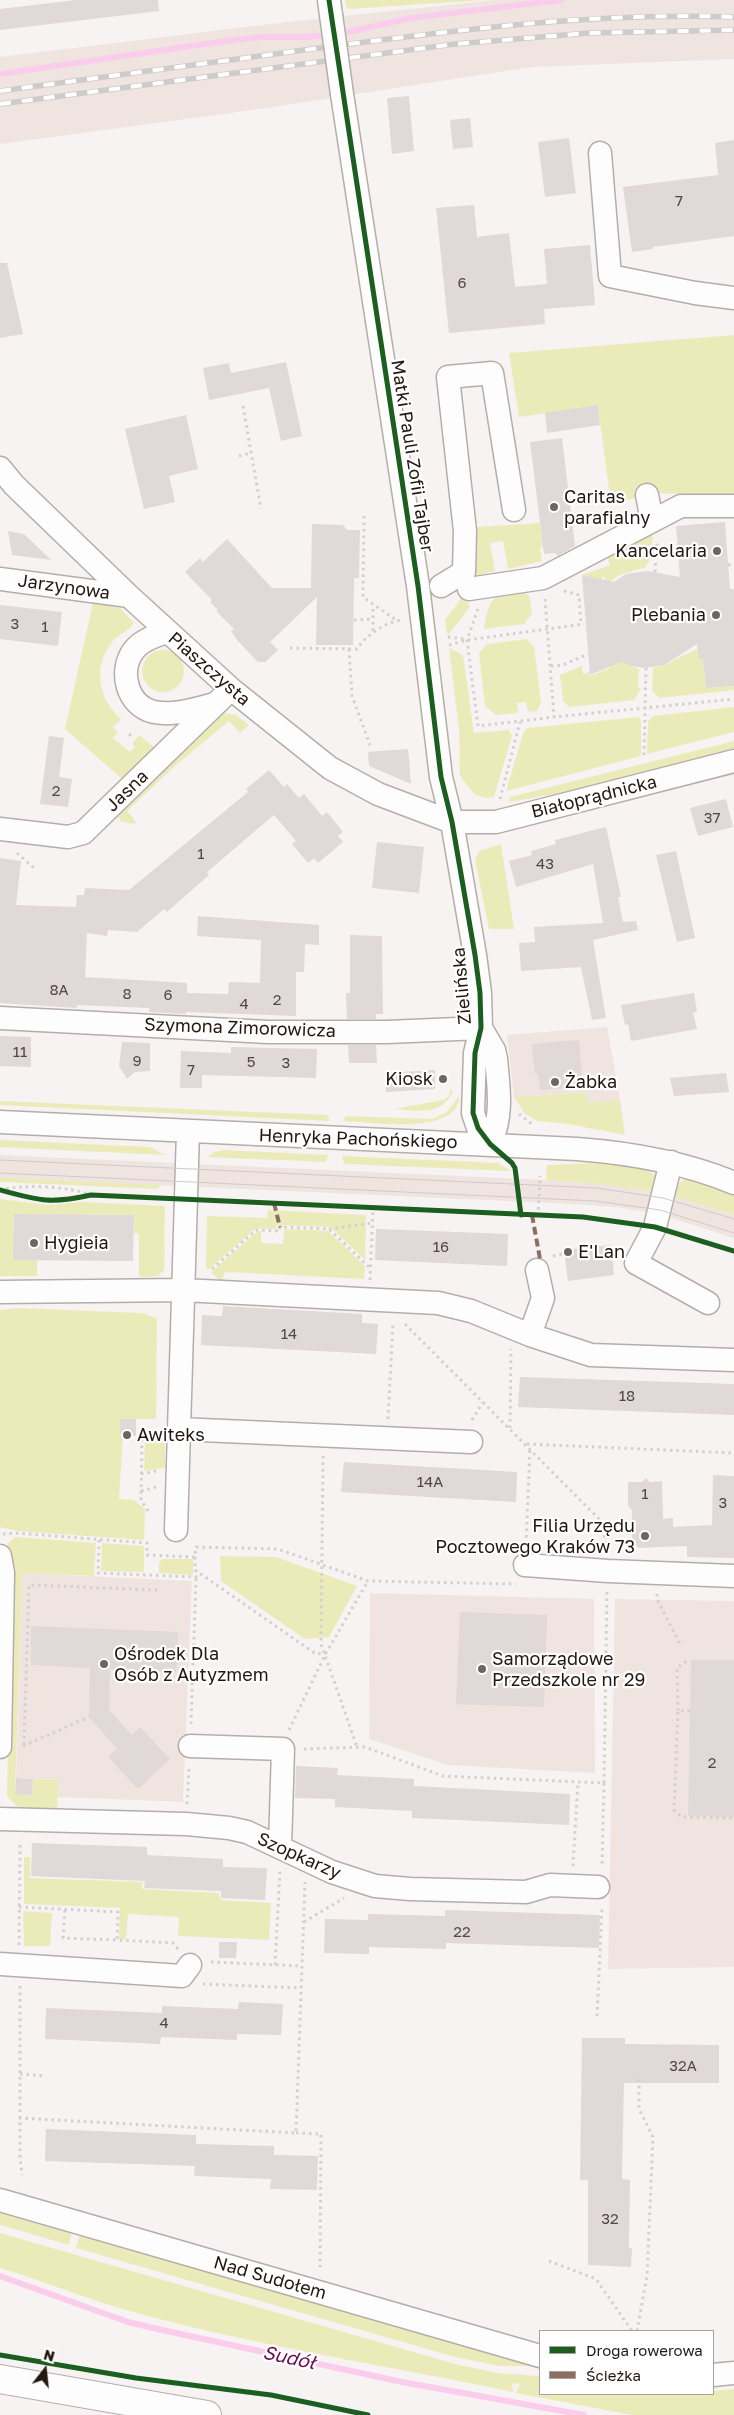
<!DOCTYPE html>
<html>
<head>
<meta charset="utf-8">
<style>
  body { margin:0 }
  #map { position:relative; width:734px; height:2415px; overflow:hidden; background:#f7f3f2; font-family:"Golos Text",sans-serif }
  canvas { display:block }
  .legend { position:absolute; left:539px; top:2330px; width:175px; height:65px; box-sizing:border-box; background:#fff; border:1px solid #a7a2a0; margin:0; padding:6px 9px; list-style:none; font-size:15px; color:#241711 }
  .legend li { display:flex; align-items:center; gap:10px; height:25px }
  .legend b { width:25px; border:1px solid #a7a2a0 }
  .north { position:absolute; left:20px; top:2345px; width:50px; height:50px; -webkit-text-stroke:4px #fff; paint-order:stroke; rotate:16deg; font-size:14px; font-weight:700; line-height:20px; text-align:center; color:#241711 }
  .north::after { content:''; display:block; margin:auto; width:18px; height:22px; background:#241711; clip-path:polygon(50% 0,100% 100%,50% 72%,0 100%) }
</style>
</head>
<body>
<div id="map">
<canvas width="734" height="2415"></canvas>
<ul class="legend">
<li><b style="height:6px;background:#1b5e20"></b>Droga rowerowa</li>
<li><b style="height:6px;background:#8d6e63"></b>Ścieżka</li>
</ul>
<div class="north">N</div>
</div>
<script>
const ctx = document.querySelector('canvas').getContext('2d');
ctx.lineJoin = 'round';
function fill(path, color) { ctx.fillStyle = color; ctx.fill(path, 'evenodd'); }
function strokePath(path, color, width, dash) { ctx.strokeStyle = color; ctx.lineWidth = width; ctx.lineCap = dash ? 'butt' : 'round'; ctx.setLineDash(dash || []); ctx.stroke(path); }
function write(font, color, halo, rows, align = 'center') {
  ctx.font = font + ' "Golos Text",sans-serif'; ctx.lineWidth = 4.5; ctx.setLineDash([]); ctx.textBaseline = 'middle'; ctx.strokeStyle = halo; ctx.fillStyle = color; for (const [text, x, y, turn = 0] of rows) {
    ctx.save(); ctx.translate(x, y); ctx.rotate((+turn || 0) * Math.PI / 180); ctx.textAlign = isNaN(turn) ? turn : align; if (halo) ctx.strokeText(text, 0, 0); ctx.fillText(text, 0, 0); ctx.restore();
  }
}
const built = new Path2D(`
  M495 0H734V59L532 67 253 110 0 144V57L287 22Z
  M607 1027 620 1099 588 1103 586 1092 514 1097 507 1035Z
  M0 1155 546 1180 598 1184 657 1192 652 1213 615 1207 573 1204 0 1178Z
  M672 1196 734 1215V1238L668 1217Z
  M22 1573 192 1581 183 1802 58 1797 59 1780 16 1778Z
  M370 1593 594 1599 595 1773 448 1765 369 1739Z
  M615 1599 734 1601V1967L608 1969Z`);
const green = new Path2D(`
  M345 0H486L349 9 346 7Z
  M734 335V496L657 493 611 504 598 406 519 417 509 353Z
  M540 523 543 547 540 548 542 561 508 569 503 541 490 543 495 571 474 576 477 527Z
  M648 533 653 537 649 563H647L646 567 619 575 607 584 604 577H602V580L582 575 610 565 606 553Z
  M519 589 529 596 532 614 524 624 484 629C489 600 490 596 519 589Z
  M464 595 470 607 449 634H447L445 620Z
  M93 603 120 608 134 623C129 631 119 634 113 641 92 666 98 698 121 719L113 728 118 732 113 738 130 752 135 747 132 744 139 735 154 747 122 779 65 729Z
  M527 639 534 647 541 703 537 711 528 712 526 702 517 703 518 713 496 715 485 706 479 653 487 644Z
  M449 648 463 655 474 733 509 730 512 736 494 797 485 798 474 794 460 776 459 729Z
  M698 649 699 659H703L706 688 734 686V690L660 698 652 691 653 668C670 665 682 654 698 649Z
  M142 671a21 21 0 1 1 42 0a21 21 0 1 1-42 0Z
  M609 657 639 669 638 687 641 688 634 700 569 707 563 701 560 675 582 666 583 674 589 672 590 676 610 668Z
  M734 707V732L647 754 648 722 653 716Z
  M224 713 236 715 249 725 240 733 229 721 175 766 127 811 136 822 135 824 121 822 118 816Z
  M639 717 641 721V756L506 791 523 734 527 728Z
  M734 741V750L579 790 509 802 510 797Z
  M501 844 514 929H489L475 860 479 851Z
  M450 1090H453C444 1116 417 1111 394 1109L443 1100 449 1096Z
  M586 1092 588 1103 620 1099 625 1135 568 1124 537 1121 525 1114 514 1097Z
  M459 1096C460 1099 459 1102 457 1106 441 1134 370 1122 343 1121L346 1116 432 1119 447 1112Z
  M0 1101 327 1115 330 1121 0 1105Z
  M0 1140 150 1147 165 1155 0 1147Z
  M224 1150 329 1155 325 1162 208 1157 214 1152Z
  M342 1156 498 1163 511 1171 344 1164Z
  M547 1165C576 1165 634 1157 656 1176L657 1192 598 1184 546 1180Z
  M0 1178H7L161 1185 158 1189 0 1182Z
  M683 1180H689L734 1195V1215L672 1196 674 1187Z
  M0 1199 47 1205 83 1202 165 1206 164 1270 158 1276 139 1277V1234L134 1233 133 1215 14 1214 13 1260H37V1276H0Z
  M268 1210 366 1215 365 1260 330 1227 276 1225V1229L256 1228 208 1270 206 1268 207 1216 267 1218Z
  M284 1229 328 1231 365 1266 364 1279 225 1272 221 1282 211 1272 258 1231H261V1243L283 1244Z
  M19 1308 141 1313 157 1318 156 1419H120V1434H123L119 1499 134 1500 145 1509 144 1540 17 1531 0 1527V1310Z
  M147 1439 165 1440V1468L144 1471 145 1442Z
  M15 1537 96 1543 94 1576 22 1573 15 1793 32 1795 33 1779 59 1780 57 1810 19 1808 7 1796 12 1561 7 1544Z
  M102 1543 144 1546V1572L101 1571Z
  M220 1556 276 1557 357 1586 329 1637 305 1639 221 1581Z
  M162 1559H193V1575L159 1573V1563Z
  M24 1857H30V1878L143 1882 142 1889 219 1893 220 1900 271 1903 269 1940 178 1936 179 1917 128 1914 126 1939H119L120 1908 24 1904Z
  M23 1911 52 1913 50 1946H24Z
  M0 2210 72 2232 69 2245 0 2225Z
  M0 2233 455 2364 497 2373 540 2376V2394H713V2391L734 2389V2415H632L516 2393 520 2384 512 2383 513 2392C385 2365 256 2346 130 2311 86 2299 44 2281 0 2268Z
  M80 2234 540 2366H499L455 2357 76 2248Z`);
const stream = new Path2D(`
  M0 74 226 41 262 37H308L339 34 411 18 561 0
  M0 2276 128 2322 162 2330 402 2382 584 2415`);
const building = new Path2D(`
  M76 0H158L159 11 0 30V9Z
  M409 96 414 151 392 154 387 98Z
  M470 118 473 147 453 149 450 120Z
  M569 138 576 193 545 197 538 142Z
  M734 140V236L653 247V249L632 252 623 187 718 175 715 143Z
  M474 205 477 237 509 233 515 287 547 284 544 249 590 245 595 305 544 309 545 324 449 333 436 208Z
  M0 263H7L23 334 0 338Z
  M286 362 302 436 281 441 269 388 209 400 203 368 229 363 231 373Z
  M598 405 600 425 547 433 545 413Z
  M186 415 198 469 169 476 175 502 144 509 125 429Z
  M562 438 575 546 557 556 556 553 544 554 530 442Z
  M725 522 730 589H734V686L706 688 703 659H699L697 644 664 665 646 668 631 666 621 662 590 675 582 575 614 582 626 574 648 571 680 577 676 526Z
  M312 524 343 525 347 530H360L359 578H354L353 645H316L317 597 270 642 278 650 265 662H258L237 640 231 631 234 629 216 611 218 610 210 602 212 600 185 572 200 558 203 562 227 539 272 588H311Z
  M8 531 24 534 51 560 12 555Z
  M0 605 62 612 58 646 0 639Z
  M49 736 64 738 59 777 72 779 68 807 40 804Z
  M408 749 411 784 369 766 368 752Z
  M269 770 284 787 287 784 299 798 304 794 322 816 327 812 343 832 338 836 343 842 318 863 314 858 308 863 292 844 296 841 274 815 207 872 209 875 167 912 164 909 137 932 108 930 107 936 87 933 85 977 187 983V993L228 994 229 982 260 983 261 940 197 936 198 916 319 925V945L305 944 304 972H296V1016L186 1012V1014L149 1012V1008L77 1005V1008L0 1003V858L21 861 16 905 76 907 77 895H84L85 888 129 890 248 792 246 789Z
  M726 799 733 827 698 836 690 808Z
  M606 827 621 897H618L623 922 636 921 638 930 593 940 606 1018 592 1020 581 967 521 971 519 943 535 942 534 927 603 923 593 864 516 887 509 861 532 855 531 851 556 844 555 840Z
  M377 842 424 847 419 893 372 888Z
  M676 851 695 938 677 942 656 855Z
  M350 935 382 936 383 1014H376V1019H347L346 993H350Z
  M694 993 697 1012 693 1013 697 1029 631 1041 628 1024 625 1025 621 1005Z
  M0 1036 31 1037V1067L0 1066Z
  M579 1040 583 1087 540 1090 538 1074H535L532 1044Z
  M122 1042 150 1043V1071L135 1072 127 1079 119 1066Z
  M348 1045H376L377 1063H349Z
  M231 1047 317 1049 316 1078 202 1075V1088H180L181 1051 231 1053Z
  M435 1070V1089L386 1092 385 1073Z
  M726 1073 729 1092 674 1096 670 1078Z
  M14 1214 134 1215 133 1261 13 1260Z
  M376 1229 508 1234 507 1266 375 1260Z
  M611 1245 614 1275 568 1281 564 1250Z
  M223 1306 362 1314V1323L378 1324 376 1354 201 1345 202 1315 222 1316Z
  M520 1377 734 1384V1415L518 1407Z
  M120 1419H136V1436L120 1434Z
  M344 1462 517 1472 516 1502 341 1492Z
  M713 1475 734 1476V1558L687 1557V1546L638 1548 632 1539V1510L628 1506V1482H642L646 1478 650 1482 662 1481 663 1519 673 1518V1527L712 1525Z
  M460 1612 547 1615 544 1707 456 1704Z
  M31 1626 178 1632 176 1672 110 1669 109 1710 132 1735 140 1727 170 1759 138 1789 108 1757 117 1749 89 1717 90 1668 31 1665Z
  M691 1660H734V1817L688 1816Z
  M296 1766 338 1768 337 1775 414 1779V1786L570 1794 569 1825 412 1818V1811L335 1807V1799L295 1798Z
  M16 1778 33 1779 32 1795 15 1794Z
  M32 1843 147 1847V1855L223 1859V1867L267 1868 265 1900 221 1898V1891L144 1888 145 1881 31 1876Z
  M445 1910 600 1915 599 1948 446 1943V1949L369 1947V1954L324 1953 325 1919 368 1920V1914L445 1916Z
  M219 1942H237L236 1958H219Z
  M239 2002 283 2004 281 2035 237 2034V2040L161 2037 160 2044 45 2039 46 2008 162 2013V2006L238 2009Z
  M582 2038H625V2044L719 2045V2083H624L622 2179 630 2180 629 2248H632L631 2267 588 2265V2180H580Z
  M46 2129 196 2135V2144L274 2146V2155L318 2156 317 2190 270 2189 271 2179 194 2176 195 2166 45 2161Z`);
const path = new Path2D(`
  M243 406 261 509
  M239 456 251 453
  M364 516 363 597 396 620
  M728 565 734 564
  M655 572 657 543
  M564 591 579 595 581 625
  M545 599 554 717 734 699
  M478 609 467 640 478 726 554 717
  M354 620 373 619
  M373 631V606
  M448 637 464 639
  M449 645 467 640 584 624
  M290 648 357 649C365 636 387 621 402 620
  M349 649 352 696 370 745
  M551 666 563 665 588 654
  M129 734 134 738
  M644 755 646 668
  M500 799 520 722
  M17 853 34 868
  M519 1114 532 1124
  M0 1190C26 1184 67 1186 91 1195
  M538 1216 540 1176
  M329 1229 372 1223
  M553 1256 565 1253
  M212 1269 256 1230 280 1231V1227L329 1229 370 1268
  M370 1280 373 1208
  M405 1324 602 1522 607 1550
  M388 1419 393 1323
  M472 1420 483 1402
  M510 1428 511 1349
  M527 1444 734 1453
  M323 1456 321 1644 357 1747
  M141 1474 156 1471
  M141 1491 156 1487
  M148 1511 141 1500 142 1437H157
  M3 1534 15 1533 147 1543V1555L195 1557 196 1547 278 1549 368 1581 516 1584
  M99 1540 98 1573 196 1577 195 1570
  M526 1544 530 1448
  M195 1557V1570L316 1654 326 1653
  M657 1594V1599L681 1646
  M678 1711 677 1668 687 1661
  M690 1711H678L674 1810 682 1817 734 1818
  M191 1724 196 1577
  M289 1730 326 1653 368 1581
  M24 1745 29 1585 157 1590
  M23 1746 89 1717
  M304 1749 365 1747 443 1776 604 1783 602 1866
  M604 1783 607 1591
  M187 1804 189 1768
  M573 1866 578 1782
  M19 1907 118 1912 117 1940 173 1943 178 1949
  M65 1910 63 1938 117 1940
  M304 1922 344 1898
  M19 1945 20 1841
  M211 1962 302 1966
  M275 1965 280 1870
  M203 1984 301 1988
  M20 1986V2157L22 2175
  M597 2016 602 1908
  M20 2074 44 2076
  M19 2118 296 2133 305 1882
  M296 2133 321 2134 320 2271
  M549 2261 596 2279 632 2331
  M637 2331 647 2276 653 2137 639 2109V2079`);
const minor = new Path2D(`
  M329 0 331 15
  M342 94 418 586 441 777 452 822 475 955 480 993 481 1028 475 1053 473 1113 478 1128 490 1144
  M600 153 610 276 695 293 734 298
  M0 468 14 485 129 596 231 689 330 768 378 794 452 822H496L734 761
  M647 495 652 521
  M0 579 129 596
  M441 586 464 572 465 531 448 377 492 373 514 510
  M469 589 543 578 681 506H734
  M167 632C155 636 142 640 134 650 118 671 127 706 154 712 175 716 195 709 215 704
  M0 829 68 837 83 833 231 689
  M0 1018 268 1032H387L481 1028
  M481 1028 494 1050 496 1059C499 1089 503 1117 490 1144
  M0 1122 577 1149C630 1153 684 1162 734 1183
  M671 1162 655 1227 636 1263 708 1303
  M0 1292 183 1290 438 1303 471 1311 530 1335 591 1355 734 1360
  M530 1335 543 1298 537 1270
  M179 1429 471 1442
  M176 1530 188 1131
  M0 1556 3 1573 0 1747
  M525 1565 608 1571 734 1576
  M190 1746 283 1749 280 1847
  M0 1819 186 1824 229 1828 247 1832 332 1872 375 1886 410 1889 526 1892 550 1885 598 1887
  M0 1964 182 1976 190 1965
  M0 2200 540 2356
  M713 2375 734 2373`);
const major = new Path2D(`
  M0 2379 207 2415`);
const tram = new Path2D(`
  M0 1160 597 1188 663 1198 734 1219
  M0 1173 595 1201 660 1210 734 1233`);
const rail = new Path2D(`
  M0 91C111 76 223 61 334 46 466 29 600 12 734 17
  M0 104 455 44 589 33 734 30`);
const minorBridge = new Path2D(`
  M331 15 342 94`);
const quiet = new Path2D(`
  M274 1203 280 1227
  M532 1215 540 1259`);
const cycleway = new Path2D(`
  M329 0 418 586 441 777 452 822 475 955 480 993 481 1028 475 1053 473 1113 478 1128 490 1144 512 1163 515 1168 521 1215
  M0 1190C41 1201 50 1204 91 1195L583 1217 655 1227 734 1251
  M0 2355 136 2378 271 2395 368 2415`);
const markers = [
  [554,507,5,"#6e6460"],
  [717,551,5,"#6e6460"],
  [716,615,5,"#6e6460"],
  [443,1079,5,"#6e6460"],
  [555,1082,5,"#6e6460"],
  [34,1243,5,"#6e6460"],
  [568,1252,5,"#6e6460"],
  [127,1435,5,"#6e6460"],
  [645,1536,5,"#6e6460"],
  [104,1664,5,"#6e6460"],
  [482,1669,5,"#6e6460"]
];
const numberNames = [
  ["7",679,201],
  ["6",462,283],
  ["3",15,624],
  ["1",45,627],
  ["2",56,791],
  ["37",712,818],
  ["1",201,854],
  ["43",545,864],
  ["8A",59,990],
  ["8",127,994],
  ["6",168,995],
  ["2",277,1000],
  ["4",244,1004],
  ["11",20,1052],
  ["9",137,1061],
  ["5",251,1062],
  ["3",286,1063],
  ["7",191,1070],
  ["16",441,1247],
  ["14",289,1334],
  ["18",627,1396],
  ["14A",430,1482],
  ["1",645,1494],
  ["3",723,1503],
  ["2",712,1763],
  ["22",462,1932],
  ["4",164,2023],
  ["32A",683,2066],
  ["32",610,2219]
];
const streetNames = [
  ["Matki Pauli Zofii Tajber",412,456,81],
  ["Jarzynowa",64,587,8],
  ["Piaszczysta",209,669,41],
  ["Jasna",127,791,-44],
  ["Białoprądnicka",594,797,-14],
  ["Zielińska",462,986,-95],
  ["Szymona Zimorowicza",240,1028,2],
  ["Henryka Pachońskiego",358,1139,2],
  ["Szopkarzy",299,1856,24],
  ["Nad Sudołem",270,2278,16]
];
const poiNames = [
  ["Caritas",564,497],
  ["parafialny",564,518],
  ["Kancelaria",707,551,"right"],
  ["Plebania",706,615,"right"],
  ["Kiosk",433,1079,"right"],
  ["Żabka",565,1082],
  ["Hygieia",44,1243],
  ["E'Lan",578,1252],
  ["Awiteks",137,1435],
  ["Filia Urzędu",635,1526,"right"],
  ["Pocztowego Kraków 73",635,1547,"right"],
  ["Ośrodek Dla",114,1654],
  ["Osób z Autyzmem",114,1675],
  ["Samorządowe",492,1659],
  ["Przedszkole nr 29",492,1680]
];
const waterNames = [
  ["Sudół",289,2358,12]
];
fill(built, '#f0e4e0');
fill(green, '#ebebba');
strokePath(stream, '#facdec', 6);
fill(building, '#e1d8d8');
strokePath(minor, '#b6adaa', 25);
strokePath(major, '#b6adaa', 30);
strokePath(path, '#d2d1d0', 3, [2.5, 4]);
strokePath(minor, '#fefdfd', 22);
strokePath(major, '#fefdfd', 28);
strokePath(tram, '#cdcccb', 1);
strokePath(rail, '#cdcccb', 5.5);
strokePath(rail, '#fff', 4, [11]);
strokePath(minorBridge, '#b6adaa', 25, []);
strokePath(minorBridge, '#fefdfd', 22);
strokePath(quiet, '#8d6e63', 4, [8, 4]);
strokePath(cycleway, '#1b5e20', 5);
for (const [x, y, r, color] of markers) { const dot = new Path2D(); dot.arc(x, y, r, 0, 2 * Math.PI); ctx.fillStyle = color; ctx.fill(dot); strokePath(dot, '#fff', 2); }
write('15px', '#534743', null, numberNames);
write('18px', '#241711', '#fff', streetNames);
write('18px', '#241711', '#fff', poiNames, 'left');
write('italic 19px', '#660e56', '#fff', waterNames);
</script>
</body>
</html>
